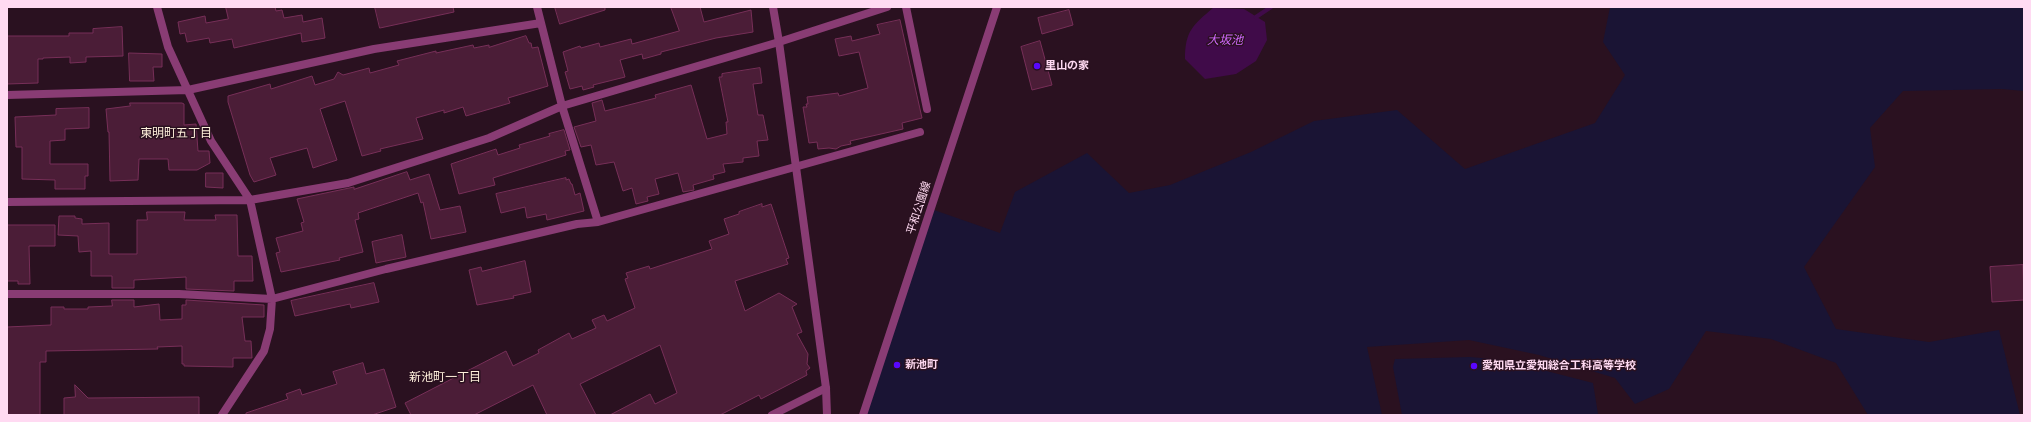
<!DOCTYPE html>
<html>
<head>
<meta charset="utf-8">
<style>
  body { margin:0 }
  #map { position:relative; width:2031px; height:422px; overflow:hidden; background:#2a1120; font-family:"Noto Sans",sans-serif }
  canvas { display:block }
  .frame { position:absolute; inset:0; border:8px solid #ffdaf2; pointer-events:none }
</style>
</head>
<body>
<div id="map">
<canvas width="2031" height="422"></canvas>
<div class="frame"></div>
</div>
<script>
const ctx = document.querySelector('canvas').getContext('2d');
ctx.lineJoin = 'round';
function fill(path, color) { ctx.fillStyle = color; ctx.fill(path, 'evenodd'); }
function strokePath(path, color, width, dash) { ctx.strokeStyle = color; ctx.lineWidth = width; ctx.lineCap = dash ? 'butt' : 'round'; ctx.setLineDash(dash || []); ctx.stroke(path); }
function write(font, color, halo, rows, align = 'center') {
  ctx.font = font + ' "Noto Sans","Noto Sans JP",sans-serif'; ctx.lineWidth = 3; ctx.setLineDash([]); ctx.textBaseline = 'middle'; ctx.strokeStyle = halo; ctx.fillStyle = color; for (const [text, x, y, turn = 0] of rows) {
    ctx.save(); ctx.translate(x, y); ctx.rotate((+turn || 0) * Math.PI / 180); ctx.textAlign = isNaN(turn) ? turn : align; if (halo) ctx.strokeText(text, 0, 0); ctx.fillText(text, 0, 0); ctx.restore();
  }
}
const green = new Path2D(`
  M1610 7H2024V91L2002 89 1903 91 1870 128 1875 167 1804 267 1836 329 1929 342 1999 330 2020 415H1868L1836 363 1771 339 1706 331 1669 389 1635 404 1615 378 1539 355 1469 340 1367 347 1382 415H864L934 210 1000 233 1015 192 1087 153 1129 193 1170 185 1251 152 1314 121 1397 110 1465 169 1595 123 1625 75 1603 42Z
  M1470 357 1504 360 1593 383 1598 414 1402 415 1393 367 1395 359Z`);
const water = new Path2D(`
  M1213 8 1244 9 1265 22 1267 40 1256 61 1236 74 1205 79 1185 59C1185 31 1193 25 1213 8Z`);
const stream = new Path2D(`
  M1256 17 1271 7`);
const building = new Path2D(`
  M226 7H275L276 11 282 10 284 18 302 15 303 22 322 18 325 38 302 42 301 33 234 48 232 39 210 43 209 38 187 42 185 33 180 34 178 22 205 16 206 23 228 19Z
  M375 7H453L454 12 380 28Z
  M555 7H605V10L560 24Z
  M671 7H700L704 22 751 10 753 32 716 38 661 52V54L643 59 642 54 620 60 625 77 593 85 594 87 583 90 582 86 570 89 565 72 568 71 563 52 580 46 581 48 599 43 600 47 631 39 632 44 679 31Z
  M1069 10 1073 25 1042 34 1038 18Z
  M900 20 922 118 902 123 903 129 850 141 851 144 841 146 836 149 829 148 818 149 817 142 809 143 803 107H807L806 104H808L807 97 838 93 839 96 868 88 859 52 839 56 835 39 851 36 852 41 880 34 877 25Z
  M122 27 123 56 86 57V62L70 63V57L43 58V59H38V83L7 84V36H69V33H93V29Z
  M526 36 529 43H531L532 48 538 47 548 86 508 98 510 103 466 116 463 107 444 113V110L416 118 423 139 380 149 381 151 362 156 345 101 320 109 337 160 313 168 307 148 270 158 276 175 254 182 250 175 228 102V96L270 84 271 89 312 76 315 85 334 79 338 72 343 75 369 68 370 73 399 65 397 61 436 51V53L473 45 474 48 489 45V47Z
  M1040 41 1052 85 1032 90 1021 47Z
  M129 53 162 54V67H153L154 81H130Z
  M760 68 762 83 753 84 758 115H763L768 140 757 141 759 156 743 158V162L723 164 725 172 713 175 714 179 693 185 694 190 683 192 678 173 655 179 659 194 647 197 648 201 636 204 632 188 623 191 614 162 596 165 591 145 581 147 574 127 596 121 592 103 602 100 605 111 656 98 655 95 691 85 707 139 727 134 726 122H728L719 77H722V74Z
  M130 103H182L184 104V125L196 124 198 151H209L210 163 197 170H169L168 159H139L138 180 110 181 109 132H108L106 109 130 106Z
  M89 108V128L65 129V140L50 141V164H88V176H85V189H55V180L22 179V147H16L15 117 56 115V109Z
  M564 130 570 150 565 151 566 155 493 178 495 185 459 194 451 164 496 149 498 155 520 148 519 145 550 136 549 134Z
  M407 172 410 180 429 174 440 210 460 206 466 232 431 239 423 202 421 203 418 193 358 213 359 219 355 220 363 252 339 258 340 260 281 272 276 253 280 252 276 238 303 231 301 223 304 222 297 199 354 187V189Z
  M206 173H223V188L206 187Z
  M566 178V180L569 179 571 184H572L575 195 580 193 584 211 547 220 546 214 527 218 525 207 501 213 496 194Z
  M762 204V207L771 204 789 258 786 259 788 264 735 281 745 311 779 293 797 304 792 307 802 332 797 334 808 354 807 364 810 368 806 371 807 375 761 399 759 395 720 415H610L650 394 655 404 677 393 660 345 580 384 596 415H547L533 385 474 415H411L405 403 506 351 513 366 539 353 538 350 569 333 572 339 596 328 592 320 604 315 607 321 635 308 625 279 628 278 626 273 649 266 650 269 712 249 709 241 729 234 724 219 739 214V212Z
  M147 212H185L184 220H216L215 215H237L238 256H252L253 281H234V291L186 289V277L134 280V288H112V276H91V251L79 252 78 236 58 235 59 216H75V218L82 219V224L109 223V254H137V220H147Z
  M7 225H55V246H29L30 284H18V281H7Z
  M402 235 406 257 376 263 372 242Z
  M525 261 531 292 513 296 514 298 477 305 469 270 481 267 482 271Z
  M2023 265 2024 300 1992 302 1990 267Z
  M374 283 379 302 351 308 350 304 295 316 291 301Z
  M112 300H134V307L159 304 160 320 182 319V305H186V300L264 305V317H242L245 341H251L252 358H233V367L184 366V364H182V346L157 347 158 349 46 351V362H40V415H7V327L51 325V307H64V309H88V307L112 306Z
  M363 363 366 374 384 369 396 407 372 415H246V413L288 399 286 394 300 389 302 395 337 384 333 372Z
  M75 385 88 398 199 397V415H64V398L75 397Z`);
const minor = new Path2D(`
  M537 7 562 106 598 222
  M906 7 927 109
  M7 95 188 90 374 49 541 23
  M7 202 250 200 348 183 489 138 562 106 779 42 887 7
  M7 294H179L272 299 250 200 211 141 168 47 157 7
  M222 415 264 351 270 329 272 299 386 269 577 224 598 222 920 132
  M772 415 826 388`);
const tertiary = new Path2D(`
  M773 7 779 42 826 388 827 415
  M863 415 997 7`);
const markers = [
  [1037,66,4,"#5907fe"],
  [897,365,4,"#5907fe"],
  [1474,366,4,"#5907fe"]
];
const poiNames = [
  ["里山の家",1045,66],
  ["新池町",905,365],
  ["愛知県立愛知総合工科高等学校",1482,366]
];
const streetNames = [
  ["平和公園線",919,208,-72]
];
const waterNames = [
  ["大坂池",1225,41]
];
const neighbourhoodNames = [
  ["東明町五丁目",176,134],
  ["新池町一丁目",445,378]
];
fill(green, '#1a1434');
fill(water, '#400b49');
strokePath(stream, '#400b49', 4.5);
fill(building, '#4b1d37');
strokePath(building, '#772f58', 1);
strokePath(minor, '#893c74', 8);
strokePath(tertiary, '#893c74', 8);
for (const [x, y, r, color] of markers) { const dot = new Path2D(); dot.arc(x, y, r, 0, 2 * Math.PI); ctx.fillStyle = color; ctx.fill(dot); strokePath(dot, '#2a1120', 1.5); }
write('bold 11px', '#ffdaf2', '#2a1120', poiNames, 'left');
write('11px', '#ffdaf2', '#2a1120', streetNames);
write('italic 12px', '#d168fe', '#2a1120', waterNames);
write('12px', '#fff1dc', '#2a1120', neighbourhoodNames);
</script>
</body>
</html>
